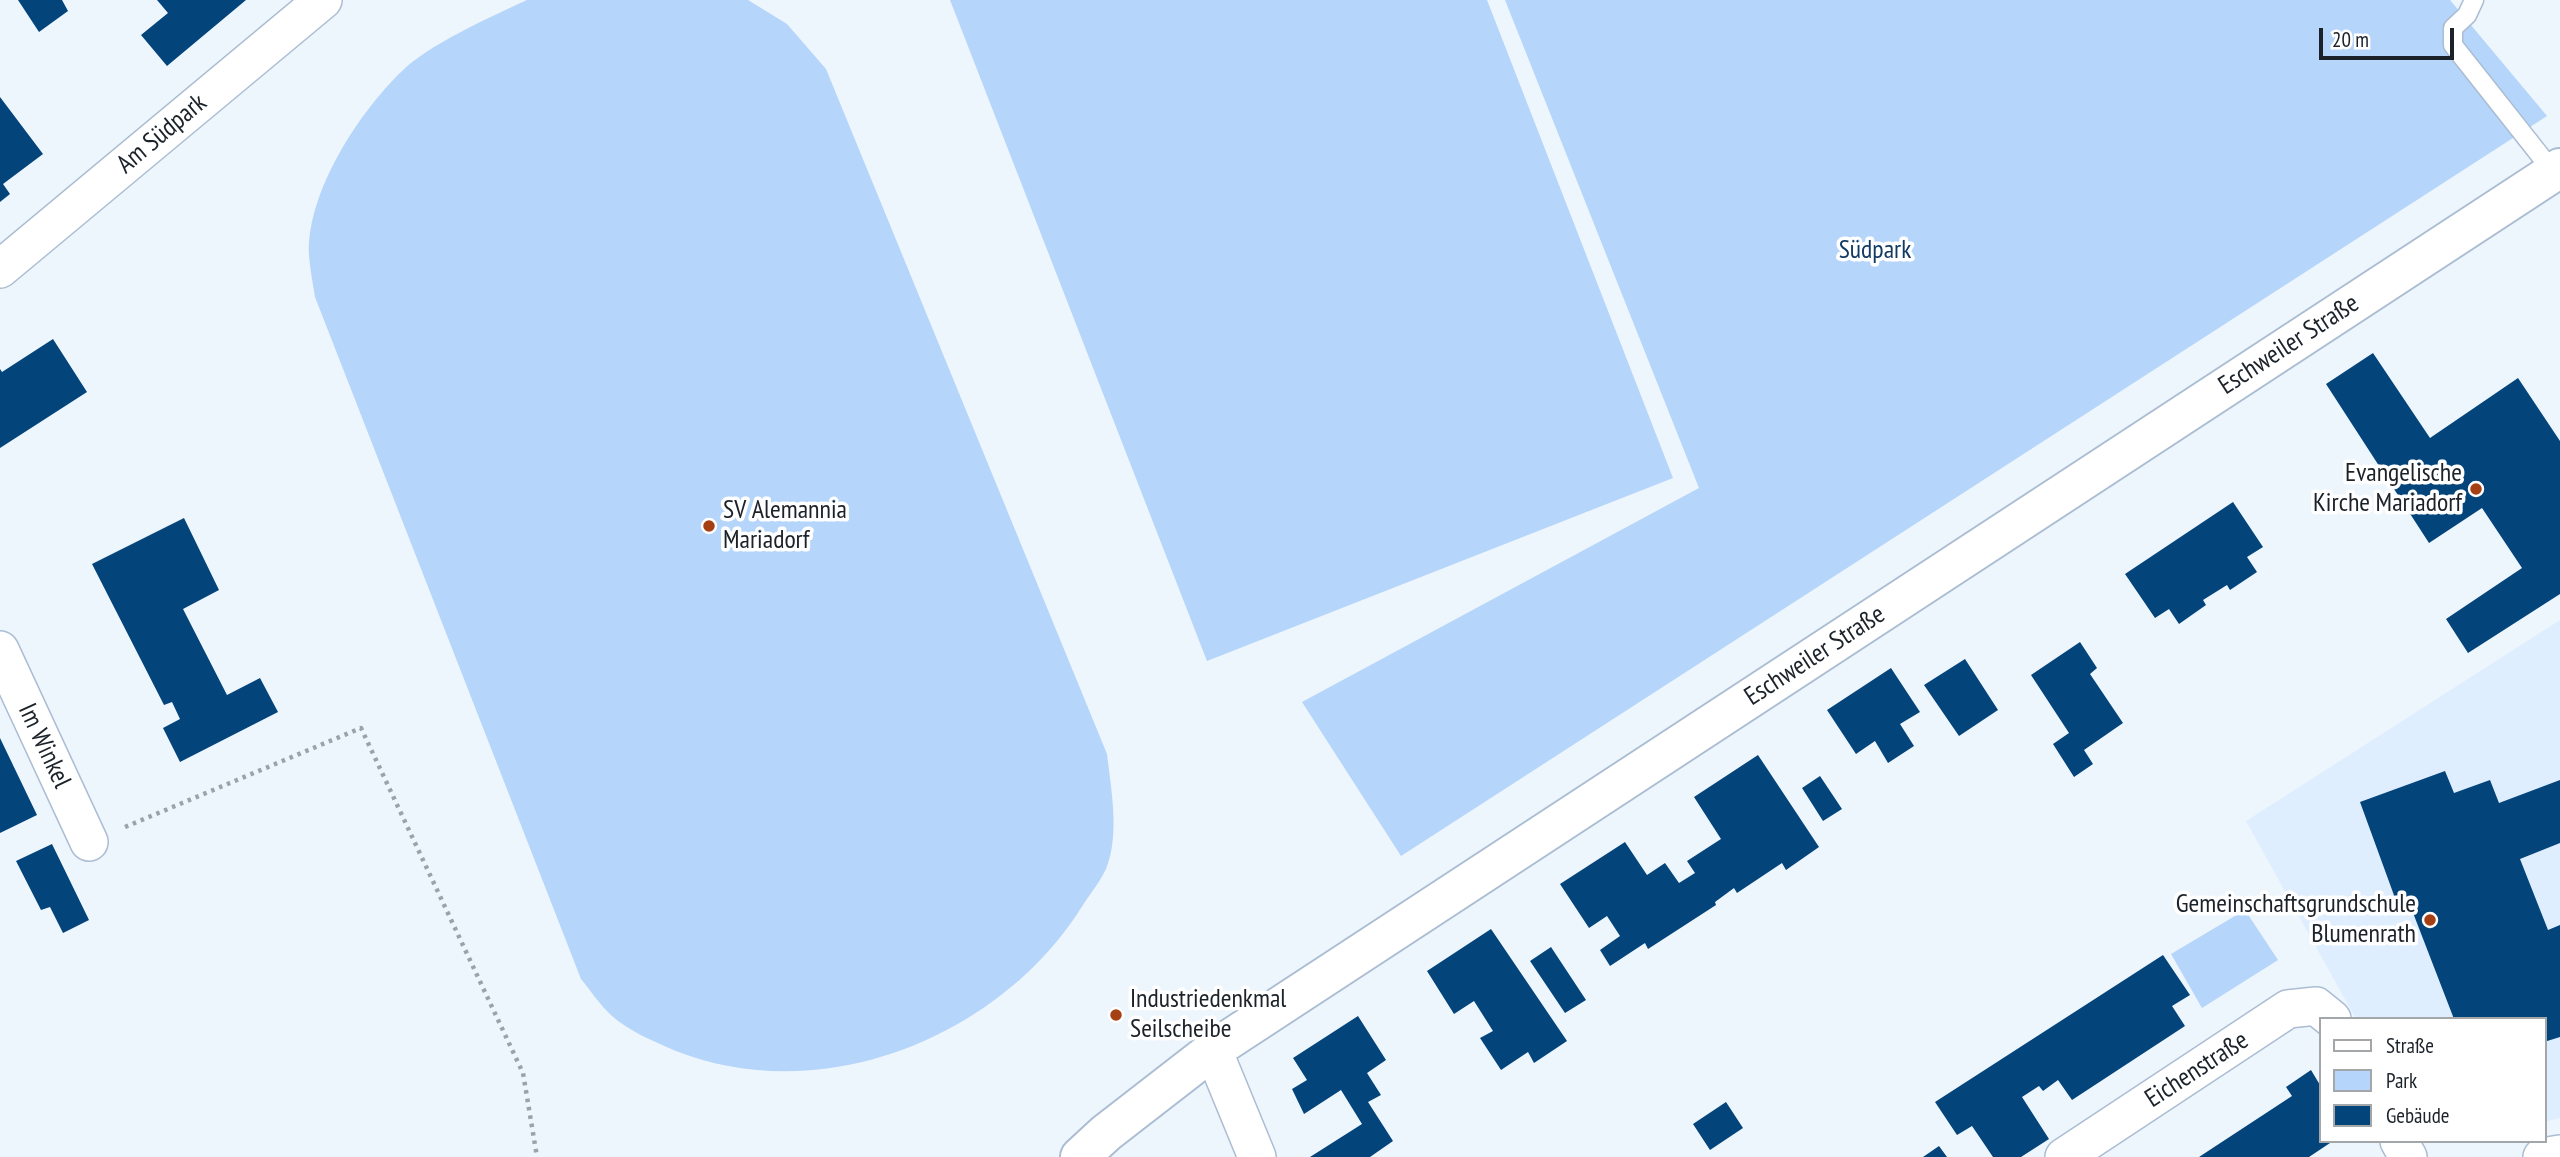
<!DOCTYPE html>
<html>
<head>
<meta charset="utf-8">
<style>
  body { margin:0 }
  #map { position:relative; width:2560px; height:1157px; overflow:hidden; background:#edf5fd; font-family:"PT Sans Narrow",sans-serif }
  canvas { display:block }
  .legend { position:absolute; left:2319px; top:1017px; width:228px; height:126px; box-sizing:border-box; background:#fff; border:2px solid #a4a7a9; margin:0; padding:9px 12px; list-style:none; font-size:21px; color:#1b2229 }
  .legend li { display:flex; align-items:center; gap:14px; height:35px }
  .legend b { width:35px; border:2px solid #a4a7a9 }
  .scale { position:absolute; left:2319px; top:28px; width:135px; height:32px; box-sizing:border-box; border:4px solid #1b2229; border-top:0; padding-left:9px; font-size:21px; line-height:24px; white-space:nowrap; color:#1b2229; -webkit-text-stroke:5px #fff; paint-order:stroke }
</style>
</head>
<body>
<div id="map">
<canvas width="2560" height="1157"></canvas>
<ul class="legend">
<li><b style="height:9px;background:#fff"></b>Straße</li>
<li><b style="height:19px;background:#b5d5fa"></b>Park</li>
<li><b style="height:19px;background:#03447b"></b>Gebäude</li>
</ul>
<div class="scale">20 m</div>
</div>
<script>
const ctx = document.querySelector('canvas').getContext('2d');
ctx.lineJoin = 'round';
function fill(path, color) { ctx.fillStyle = color; ctx.fill(path, 'evenodd'); }
function strokePath(path, color, width, dash) { ctx.strokeStyle = color; ctx.lineWidth = width; ctx.lineCap = dash ? 'butt' : 'round'; ctx.setLineDash(dash || []); ctx.stroke(path); }
function write(font, color, halo, rows, align = 'center') {
  ctx.font = font + ' "PT Sans Narrow",sans-serif'; ctx.lineWidth = 7; ctx.setLineDash([]); ctx.textBaseline = 'middle'; ctx.strokeStyle = halo; ctx.fillStyle = color; for (const [text, x, y, turn = 0] of rows) {
    ctx.save(); ctx.translate(x, y); ctx.rotate((+turn || 0) * Math.PI / 180); ctx.textAlign = isNaN(turn) ? turn : align; if (halo) ctx.strokeText(text, 0, 0); ctx.fillText(text, 0, 0); ctx.restore();
  }
}
const built = new Path2D(`
  M2560 620V1118L2544 1122V1019H2356L2246 821Z`);
const green = new Path2D(`
  M527 0H748L787 24 826 69 1107 754C1111 789 1120 835 1106 869 1100 882 1090 894 1083 905 1001 1037 823 1109 676 1051 655 1042 628 1031 611 1015 600 1005 590 990 581 979L315 297C313 284 310 269 309 255 307 192 358 114 401 72 429 44 491 17 527 0Z
  M950 0H1487L1673 478 1207 661Z
  M1505 0H2450L2547 116 1401 856 1302 702 1699 488Z
  M2245 910 2278 960 2202 1008 2171 954Z`);
const building = new Path2D(`
  M18 0H62L68 11 39 32Z
  M157 0H246L167 66 141 35 168 13Z
  M0 97 43 154 3 184 10 194 0 202Z
  M53 339 87 392 0 448V369L2 372Z
  M2373 353 2430 438 2518 378 2560 441V594L2468 653 2446 619 2522 568 2482 508 2429 543 2326 384Z
  M2233 502 2263 547 2247 557 2257 572 2230 590 2227 585 2203 600 2206 605 2179 624 2169 609 2155 618 2125 574Z
  M184 518 219 590 183 609 227 695 260 678 278 712 180 762 163 728 180 719 172 702 164 705 92 564Z
  M2080 642 2097 668 2090 674 2123 723 2084 750 2093 764 2074 777 2053 744 2069 733 2031 675Z
  M1965 659 1998 710 1959 736 1924 685Z
  M1891 668 1920 712 1900 724 1914 746 1888 763 1875 741 1856 754 1827 710Z
  M0 738 37 815 0 833Z
  M1758 755 1819 847 1786 870 1782 863 1737 893 1734 888 1715 902 1716 905 1648 949 1645 943 1610 966 1600 950 1620 936 1607 916 1589 928 1560 884 1625 842 1647 875 1665 863 1679 883 1695 873 1687 861 1721 839 1694 797Z
  M2445 771 2454 793 2490 780 2499 803 2560 780V843L2520 859 2548 930 2560 925V1037L2544 1042V1019H2454L2410 905 2399 909 2360 802Z
  M1820 776 1842 809 1823 821 1802 788Z
  M52 844 89 920 63 933 50 907 41 910 16 861Z
  M1491 929 1567 1041 1534 1063 1528 1052 1501 1070 1480 1038 1493 1031 1474 1001 1454 1014 1427 971Z
  M1551 947 1586 1000 1565 1013 1530 961Z
  M2163 955 2190 995 2172 1006 2185 1026 2072 1100 2058 1080 2043 1091 2039 1086 2022 1097 2049 1139 2021 1157H1993L1972 1126 1957 1135 1935 1102Z
  M1358 1016 1386 1060 1367 1073 1381 1095 1368 1102 1393 1141 1370 1157H1310L1362 1124 1341 1090 1304 1114 1292 1089 1307 1080 1293 1058Z
  M2311 1070 2320 1085V1141H2333L2309 1157H2199L2292 1096 2286 1087Z
  M1726 1102 1743 1128 1710 1150 1693 1124Z
  M1939 1146 1947 1157H1923Z`);
const path = new Path2D(`
  M125 827 361 728 523 1073 537 1157`);
const lane = new Path2D(`
  M2474 0 2467 15 2453 28V45L2554 173`);
const street = new Path2D(`
  M0 269 323 0
  M0 650 89 842
  M1213 1050 1257 1157
  M2399 1141 2408 1157
  M2064 1157 2288 1009 2316 1006 2332 1019
  M2542 1157 2560 1154`);
const secondary = new Path2D(`
  M1080 1157 1106 1133 1213 1050 2560 168`);
const markers = [
  [2476,489,7,"#a54014"],
  [709,526,7,"#a54014"],
  [2430,920,7,"#a54014"],
  [1116,1015,7,"#a54014"]
];
const streetNames = [
  ["Am Südpark",162,134,-40],
  ["Eschweiler Straße",2289,345,-33],
  ["Eschweiler Straße",1815,656,-33],
  ["Im Winkel",44,746,65],
  ["Eichenstraße",2197,1070,-33]
];
const parkNames = [
  ["Südpark",1875,251]
];
const poiNames = [
  ["Evangelische",2462,474],
  ["Kirche Mariadorf",2462,504],
  ["SV Alemannia",723,511,"left"],
  ["Mariadorf",723,541,"left"],
  ["Gemeinschaftsgrundschule",2416,905],
  ["Blumenrath",2416,935],
  ["Industriedenkmal",1130,1000,"left"],
  ["Seilscheibe",1130,1030,"left"]
];
fill(built, '#dfeefe');
fill(green, '#b5d5fa');
fill(building, '#03447b');
strokePath(lane, '#abbdd2', 21);
strokePath(street, '#abbdd2', 40);
strokePath(secondary, '#abbdd2', 42);
strokePath(path, '#9ba3aa', 4.5, [3.5, 5]);
strokePath(lane, '#fff', 18);
strokePath(street, '#fff', 37);
strokePath(secondary, '#fff', 38);
for (const [x, y, r, color] of markers) { const dot = new Path2D(); dot.arc(x, y, r, 0, 2 * Math.PI); ctx.fillStyle = color; ctx.fill(dot); strokePath(dot, '#fff', 2.5); }
write('26px', '#1b2229', '#fff', streetNames);
write('26px', '#123b64', '#fff', parkNames);
write('26px', '#1b2229', '#fff', poiNames, 'right');
</script>
</body>
</html>
